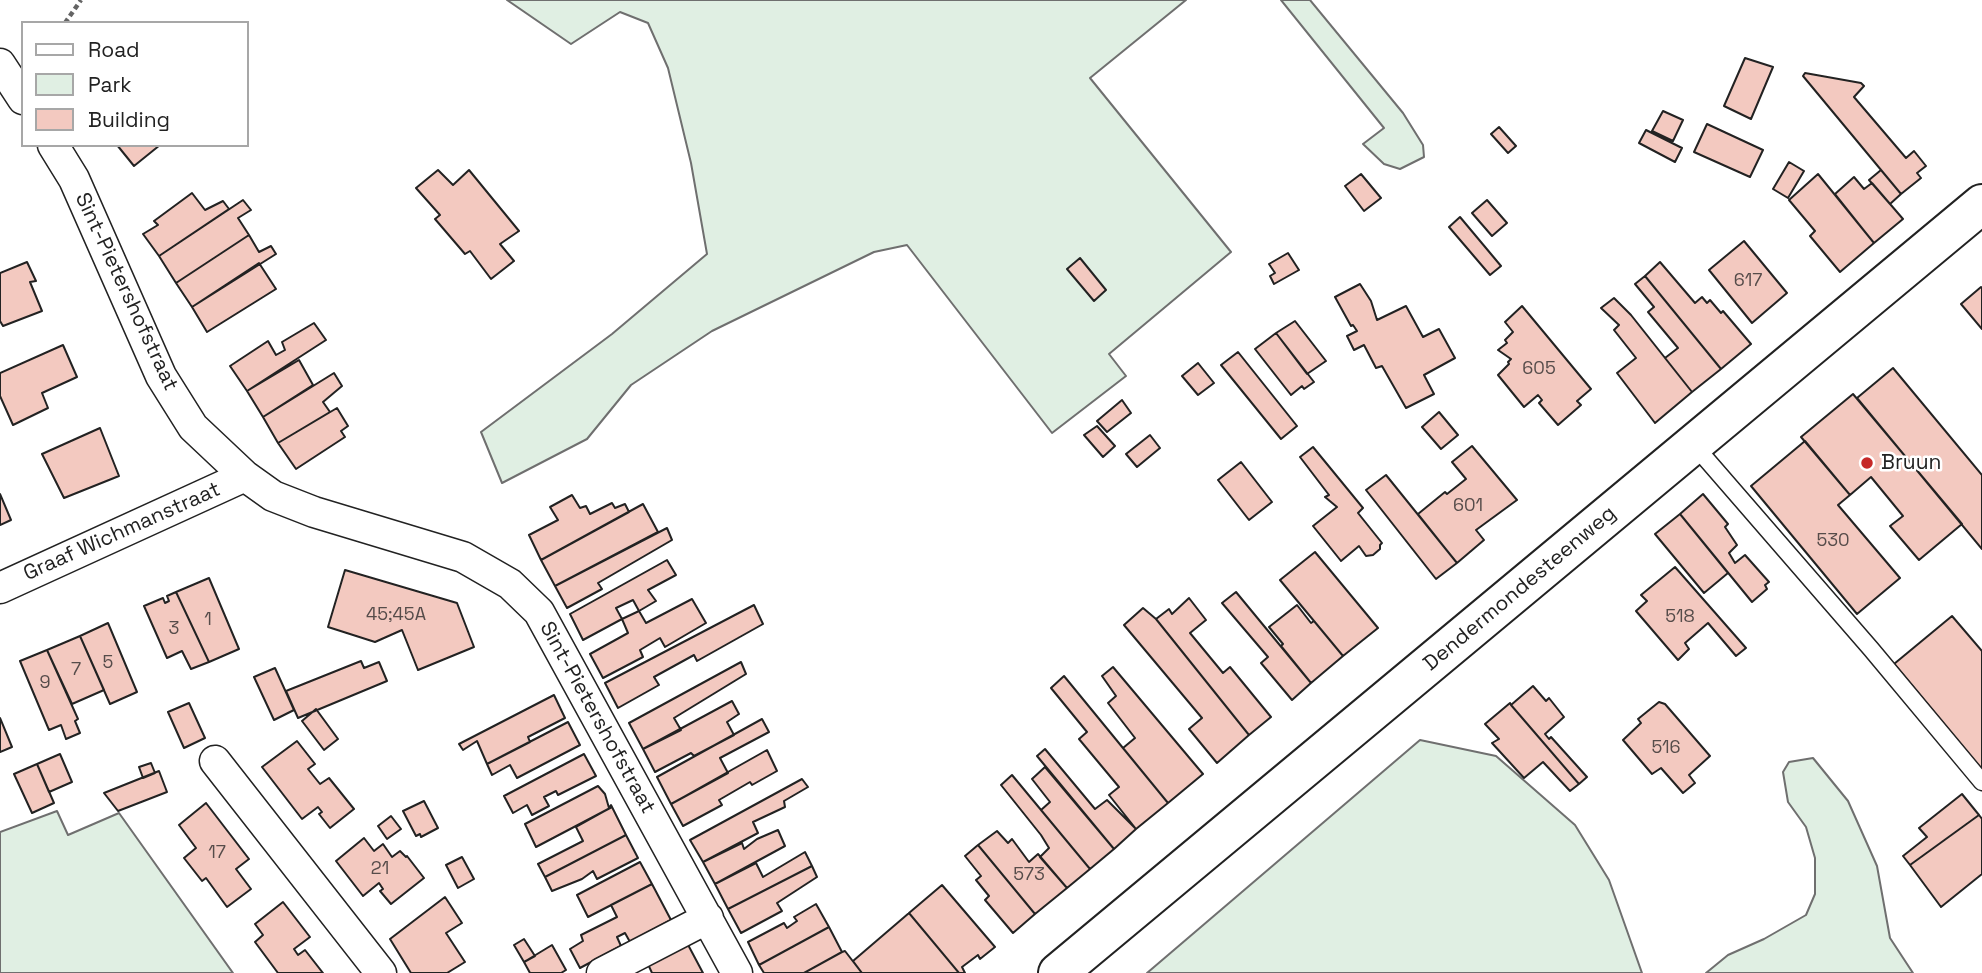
<!DOCTYPE html>
<html>
<head>
<meta charset="utf-8">
<style>
  body { margin:0 }
  #map { position:relative; width:1982px; height:973px; overflow:hidden; background:#fff; font-family:"Space Grotesk",sans-serif }
  canvas { display:block }
  .legend { position:absolute; left:21px; top:21px; width:228px; height:126px; box-sizing:border-box; background:#fff; border:2px solid #a7a7a7; margin:0; padding:9px 12px; list-style:none; font-size:21px; color:#222 }
  .legend li { display:flex; align-items:center; gap:14px; height:35px }
  .legend b { width:35px; border:2px solid #a7a7a7 }
</style>
</head>
<body>
<div id="map">
<canvas width="1982" height="973"></canvas>
<ul class="legend">
<li><b style="height:9px;background:#fff"></b>Road</li>
<li><b style="height:19px;background:#e0efe3"></b>Park</li>
<li><b style="height:19px;background:#f3c9c0"></b>Building</li>
</ul>
</div>
<script>
const ctx = document.querySelector('canvas').getContext('2d');
ctx.lineJoin = 'round';
function fill(path, color) { ctx.fillStyle = color; ctx.fill(path, 'evenodd'); }
function strokePath(path, color, width, dash) { ctx.strokeStyle = color; ctx.lineWidth = width; ctx.lineCap = dash ? 'butt' : 'round'; ctx.setLineDash(dash || []); ctx.stroke(path); }
function write(font, color, halo, rows, align = 'center') {
  ctx.font = font + ' "Space Grotesk",sans-serif'; ctx.lineWidth = 5; ctx.setLineDash([]); ctx.textBaseline = 'middle'; ctx.strokeStyle = halo; ctx.fillStyle = color; for (const [text, x, y, turn = 0] of rows) {
    ctx.save(); ctx.translate(x, y); ctx.rotate((+turn || 0) * Math.PI / 180); ctx.textAlign = isNaN(turn) ? turn : align; if (halo) ctx.strokeText(text, 0, 0); ctx.fillText(text, 0, 0); ctx.restore();
  }
}
const green = new Path2D(`
  M507 0H1186L1090 78 1231 252 1109 354 1126 376 1052 433 907 245 874 252 712 331 631 385 587 439 502 483 481 432 612 334 707 254 691 163 668 68 648 23 620 12 571 44Z
  M1281 0H1310L1403 113 1423 145 1424 157 1400 169 1384 164 1363 144 1384 128Z
  M1420 740 1496 756 1575 825 1609 880 1642 973H1147Z
  M1813 758 1848 801 1877 866 1890 938 1913 973H1706L1728 955 1764 939 1806 915 1815 894V858L1806 827 1788 802 1783 772 1789 762Z
  M57 811 68 835 119 813 233 973H0V832Z`);
const building = new Path2D(`
  M1745 58 1773 67 1751 119 1724 106Z
  M1805 73 1861 83 1864 86 1854 97 1906 158 1914 151 1926 166 1917 173 1921 178 1901 194 1803 76Z
  M1663 111 1683 120 1673 141 1652 131Z
  M1707 124 1763 150 1750 177 1694 152Z
  M1499 127 1516 146 1508 153 1491 134Z
  M1646 130 1682 148 1675 162 1639 143Z
  M117 145H160L134 166Z
  M1789 162 1804 171 1788 198 1773 189Z
  M438 170 453 185 469 170 519 231 500 244 514 261 491 279 470 251 465 254 435 219 440 215 416 188Z
  M1881 170 1901 194 1890 204 1869 180Z
  M1361 174 1381 198 1364 211 1345 186Z
  M1818 174 1874 243 1840 272 1810 236 1815 231 1789 200Z
  M1854 177 1864 189 1872 183 1903 219 1874 243 1835 194Z
  M192 193 205 210 223 201 229 209 159 256 143 234 158 225 154 221Z
  M243 200 251 210 238 218 249 235 176 283 159 256Z
  M1487 200 1507 223 1492 236 1472 213Z
  M1460 217 1501 266 1490 275 1449 227Z
  M249 235 259 252 271 246 276 254 192 307 176 283Z
  M1744 241 1787 293 1752 323 1709 270Z
  M1288 253 1299 270 1274 284 1270 276 1275 273 1269 264Z
  M1080 258 1106 290 1094 301 1067 269Z
  M27 262 36 281 30 282 42 311 3 326 0 321V273Z
  M1660 262 1695 303 1702 297 1707 303 1710 300 1721 313 1723 311 1751 344 1721 369 1645 276Z
  M259 263 276 289 207 332 192 307Z
  M1645 276 1721 369 1692 392 1665 358 1678 348 1648 312 1654 307 1635 284Z
  M1360 284 1371 301 1377 320 1406 306 1423 337 1439 329 1455 358 1424 375 1434 394 1406 408 1382 366 1376 368 1364 345 1354 350 1347 336 1357 331 1353 325 1351 326 1335 297Z
  M1981 287 1982 288V329L1961 304Z
  M1614 298 1631 315 1692 392 1655 423 1617 373 1636 358 1614 330 1619 325 1601 308Z
  M1522 306 1591 389 1577 401 1581 405 1558 425 1539 403 1542 400 1538 395 1524 407 1498 375 1509 364 1508 362 1511 359 1498 350 1507 343 1505 340 1513 332 1505 322Z
  M1295 321 1326 361 1307 374 1276 333Z
  M314 323 326 340 247 391 230 366 268 341 276 355 285 350 282 342Z
  M1276 333 1314 382 1304 389 1302 386 1291 395 1255 349Z
  M63 345 77 377 42 393 48 408 13 425 0 396V373Z
  M1238 352 1297 426 1281 439 1221 365Z
  M299 360 313 385 263 417 247 391Z
  M1198 363 1214 383 1198 395 1182 376Z
  M1893 368 1982 475V549L1857 398Z
  M334 373 342 386 323 402 330 412 278 443 263 417Z
  M1853 394 1962 524 1919 560 1890 526 1903 516 1871 477 1850 495 1801 437Z
  M1122 400 1131 413 1107 432 1097 421Z
  M337 408 348 426 341 431 345 437 296 469 278 443Z
  M1439 412 1458 435 1441 449 1422 427Z
  M1097 426 1115 446 1103 457 1084 435Z
  M100 428 119 476 64 498 42 454Z
  M1150 435 1160 448 1137 467 1126 454Z
  M1805 441 1850 495 1838 505 1900 578 1857 614 1751 486Z
  M1472 446 1517 500 1476 530 1484 540 1457 563 1418 514 1445 492 1447 494 1466 479 1452 462Z
  M1313 447 1363 508 1358 513 1382 543 1380 545V549L1373 555 1366 556 1359 546 1341 561 1313 526 1337 507 1325 497 1329 495 1300 457Z
  M1241 462 1272 502 1249 520 1218 480Z
  M1386 475 1457 563 1436 579 1366 490Z
  M0 494 11 520 0 525Z
  M1703 494 1728 524 1725 527 1737 545 1729 553 1735 563 1745 555 1769 582 1765 585 1767 589 1752 602 1680 514Z
  M572 495 580 508 586 506 590 514 612 503 615 508 625 504 629 512 541 560 529 535 558 520 550 507Z
  M643 504 658 532 555 586 541 560Z
  M1680 514 1728 573 1704 593 1655 534Z
  M667 528 672 540 598 583 602 589 567 608 555 586Z
  M1315 552 1378 628 1343 656 1280 580Z
  M667 560 676 575 648 590 656 601 639 611 633 600 616 608 622 619 583 640 570 614Z
  M1675 567 1746 648 1736 656 1708 623 1685 643 1689 649 1678 660 1636 611 1647 601 1641 595Z
  M345 570 457 603 474 647 418 670 402 630 375 642 328 627Z
  M209 578 239 649 209 662 176 592Z
  M176 592 209 662 191 669 182 651 167 658 144 606 163 598 165 603 169 601 167 596Z
  M1236 592 1311 683 1292 700 1261 663 1268 657 1222 603Z
  M1189 598 1206 620 1190 633 1223 673 1230 667 1271 717 1249 735 1156 619 1169 609 1172 614Z
  M692 599 706 623 665 647 660 638 640 650 643 657 603 678 590 654 628 633 622 619 639 611 646 623Z
  M754 605 763 624 697 661 694 655 654 677 659 685 618 708 605 683Z
  M1297 605 1311 623 1314 621 1343 656 1311 683 1281 646 1283 644 1269 627Z
  M1143 608 1156 619 1249 735 1217 763 1189 729 1202 718 1124 625Z
  M1952 616 1982 651V770L1894 664Z
  M108 623 137 692 110 704 80 636Z
  M80 636 104 690 72 704 47 650Z
  M47 650 78 719 75 721 80 733 66 739 61 725 49 730 20 661Z
  M361 661 364 668 379 662 387 681 298 718 286 691Z
  M741 662 746 674 674 718 681 730 643 749 629 723Z
  M1113 667 1203 774 1168 803 1123 748 1135 738 1108 703 1116 696 1102 676Z
  M275 668 294 710 274 720 254 677Z
  M1064 676 1168 803 1136 829 1109 795 1119 787 1079 739 1087 732 1051 688Z
  M1533 686 1546 701 1549 698 1564 717 1545 734 1549 739 1551 737 1587 777 1579 784 1511 705Z
  M554 695 565 718 528 737 530 742 487 764 477 741 463 750 459 744Z
  M732 701 739 714 727 722 734 735 694 756 691 753 655 772 643 749Z
  M1659 702 1665 704 1710 756 1689 775 1695 783 1683 793 1661 768 1652 774 1623 740 1641 723 1638 719Z
  M189 703 205 738 184 748 168 712Z
  M1510 703 1511 705 1579 784 1570 791 1543 762 1524 778 1492 743 1499 739 1485 724Z
  M316 709 338 739 324 750 302 721Z
  M0 718 12 747 0 752Z
  M762 719 769 732 720 758 728 773 671 804 657 777Z
  M568 722 580 745 517 778 510 765 492 775 487 764Z
  M297 741 315 764 308 769 320 784 329 778 354 809 330 828 319 814 322 812 318 807 302 819 262 767Z
  M1045 749 1095 809 1107 800 1136 829 1114 849 1037 756Z
  M767 750 777 771 752 785 750 782 719 800 722 805 683 826 671 804Z
  M60 754 72 782 49 792 37 764Z
  M584 754 596 776 558 795 556 791 544 797 549 806 532 815 527 805 513 813 504 796Z
  M151 763 155 773 143 778 139 767Z
  M37 764 54 803 32 813 14 774Z
  M1045 767 1114 849 1090 869 1041 810 1050 802 1032 779Z
  M159 771 167 792 118 811 104 793Z
  M1012 775 1090 869 1067 888 1040 857 1049 848 1041 835 1001 785Z
  M802 779 808 787 784 801 785 807 753 822 758 833 703 862 690 840Z
  M598 786 605 794 609 808 611 805 612 807 536 847 525 824Z
  M1962 794 1979 815 1910 865 1903 856 1927 837 1919 828Z
  M424 801 438 828 421 837 420 834 416 836 403 811Z
  M206 803 249 859 236 869 251 889 227 907 206 878 202 881 184 858 196 848 179 825Z
  M612 807 626 835 545 877 538 864 583 841 576 827Z
  M1979 815 1982 819V874L1941 907 1910 865Z
  M391 816 401 829 387 839 378 826Z
  M778 830 785 846 715 884 703 862 742 843 744 849 757 839Z
  M997 831 1008 843 1012 839 1029 862 1038 854 1067 888 1035 914 978 845Z
  M626 835 638 858 597 879 593 871 582 879 552 891 545 877Z
  M364 838 374 851 383 844 392 857 400 851 406 857 407 856 424 878 391 904 380 891 383 889 379 883 363 896 336 861Z
  M978 845 1035 914 1013 933 985 900 989 896 976 880 981 876 965 856Z
  M805 852 812 866 728 909 715 884 756 863 763 877Z
  M462 857 474 879 458 888 446 865Z
  M640 862 652 884 588 917 577 895Z
  M812 866 817 877 777 903 782 911 741 933 728 909Z
  M652 884 671 920 630 942 625 933 617 937 621 946 580 968 570 949 583 941 581 935 617 917 611 905Z
  M942 885 995 947 980 959 978 955 962 967 965 973H959L909 913Z
  M445 897 462 923 446 933 465 962 447 973H411L390 939Z
  M283 902 310 937 294 949 298 955 305 950 323 973H278L255 942 263 935 255 924Z
  M816 904 829 927 759 965 748 942 784 923 787 928 797 921 794 917Z
  M909 913 959 973H862L853 961Z
  M829 927 842 952 804 973H764L759 965Z
  M524 939 535 956 524 962 514 945Z
  M686 941 703 973H652L647 962Z
  M552 945 566 970 561 973H530L524 962Z
  M845 951 862 973H804L842 952Z`);
const path = new Path2D(`
  M65 23 81 0`);
const lane = new Path2D(`
  M1694 445 1871 649 1982 782`);
const street = new Path2D(`
  M0 64 23 99
  M53 145 74 179 161 376 193 427 245 476 273 496 314 512 463 557 510 584 539 612 737 973
  M0 588 245 476
  M215 761 381 973
  M602 973 708 918`);
const secondary = new Path2D(`
  M1058 973 1982 204`);
const markers = [
  [1867,463,7,"#c62828"]
];
const numberNames = [
  ["617",1748,281],
  ["605",1539,369],
  ["601",1468,506],
  ["530",1833,541],
  ["45;45A",396,615],
  ["518",1680,617],
  ["1",208,620],
  ["3",174,629],
  ["5",108,663],
  ["7",76,670],
  ["9",45,683],
  ["516",1666,748],
  ["17",217,853],
  ["21",380,869],
  ["573",1029,875]
];
const streetNames = [
  ["Sint-Pietershofstraat",126,292,65],
  ["Graaf Wichmanstraat",122,532,-24],
  ["Dendermondesteenweg",1520,589,-40],
  ["Sint-Pietershofstraat",597,718,61]
];
const poiNames = [
  ["Bruun",1881,463]
];
fill(green, '#e0efe3');
strokePath(green, '#6f6f6f', 2);
fill(building, '#f3c9c0');
strokePath(building, '#222', 2);
strokePath(lane, '#222', 19);
strokePath(street, '#222', 33);
strokePath(secondary, '#222', 42);
strokePath(path, '#646464', 4.5, [5, 3.5]);
strokePath(lane, '#fff', 16);
strokePath(street, '#fff', 30);
strokePath(secondary, '#fff', 38);
for (const [x, y, r, color] of markers) { const dot = new Path2D(); dot.arc(x, y, r, 0, 2 * Math.PI); ctx.fillStyle = color; ctx.fill(dot); strokePath(dot, '#fff', 2.5); }
write('18px', '#564c4a', null, numberNames);
write('21px', '#222', '#fff', streetNames);
write('21px', '#222', '#fff', poiNames, 'left');
</script>
</body>
</html>
